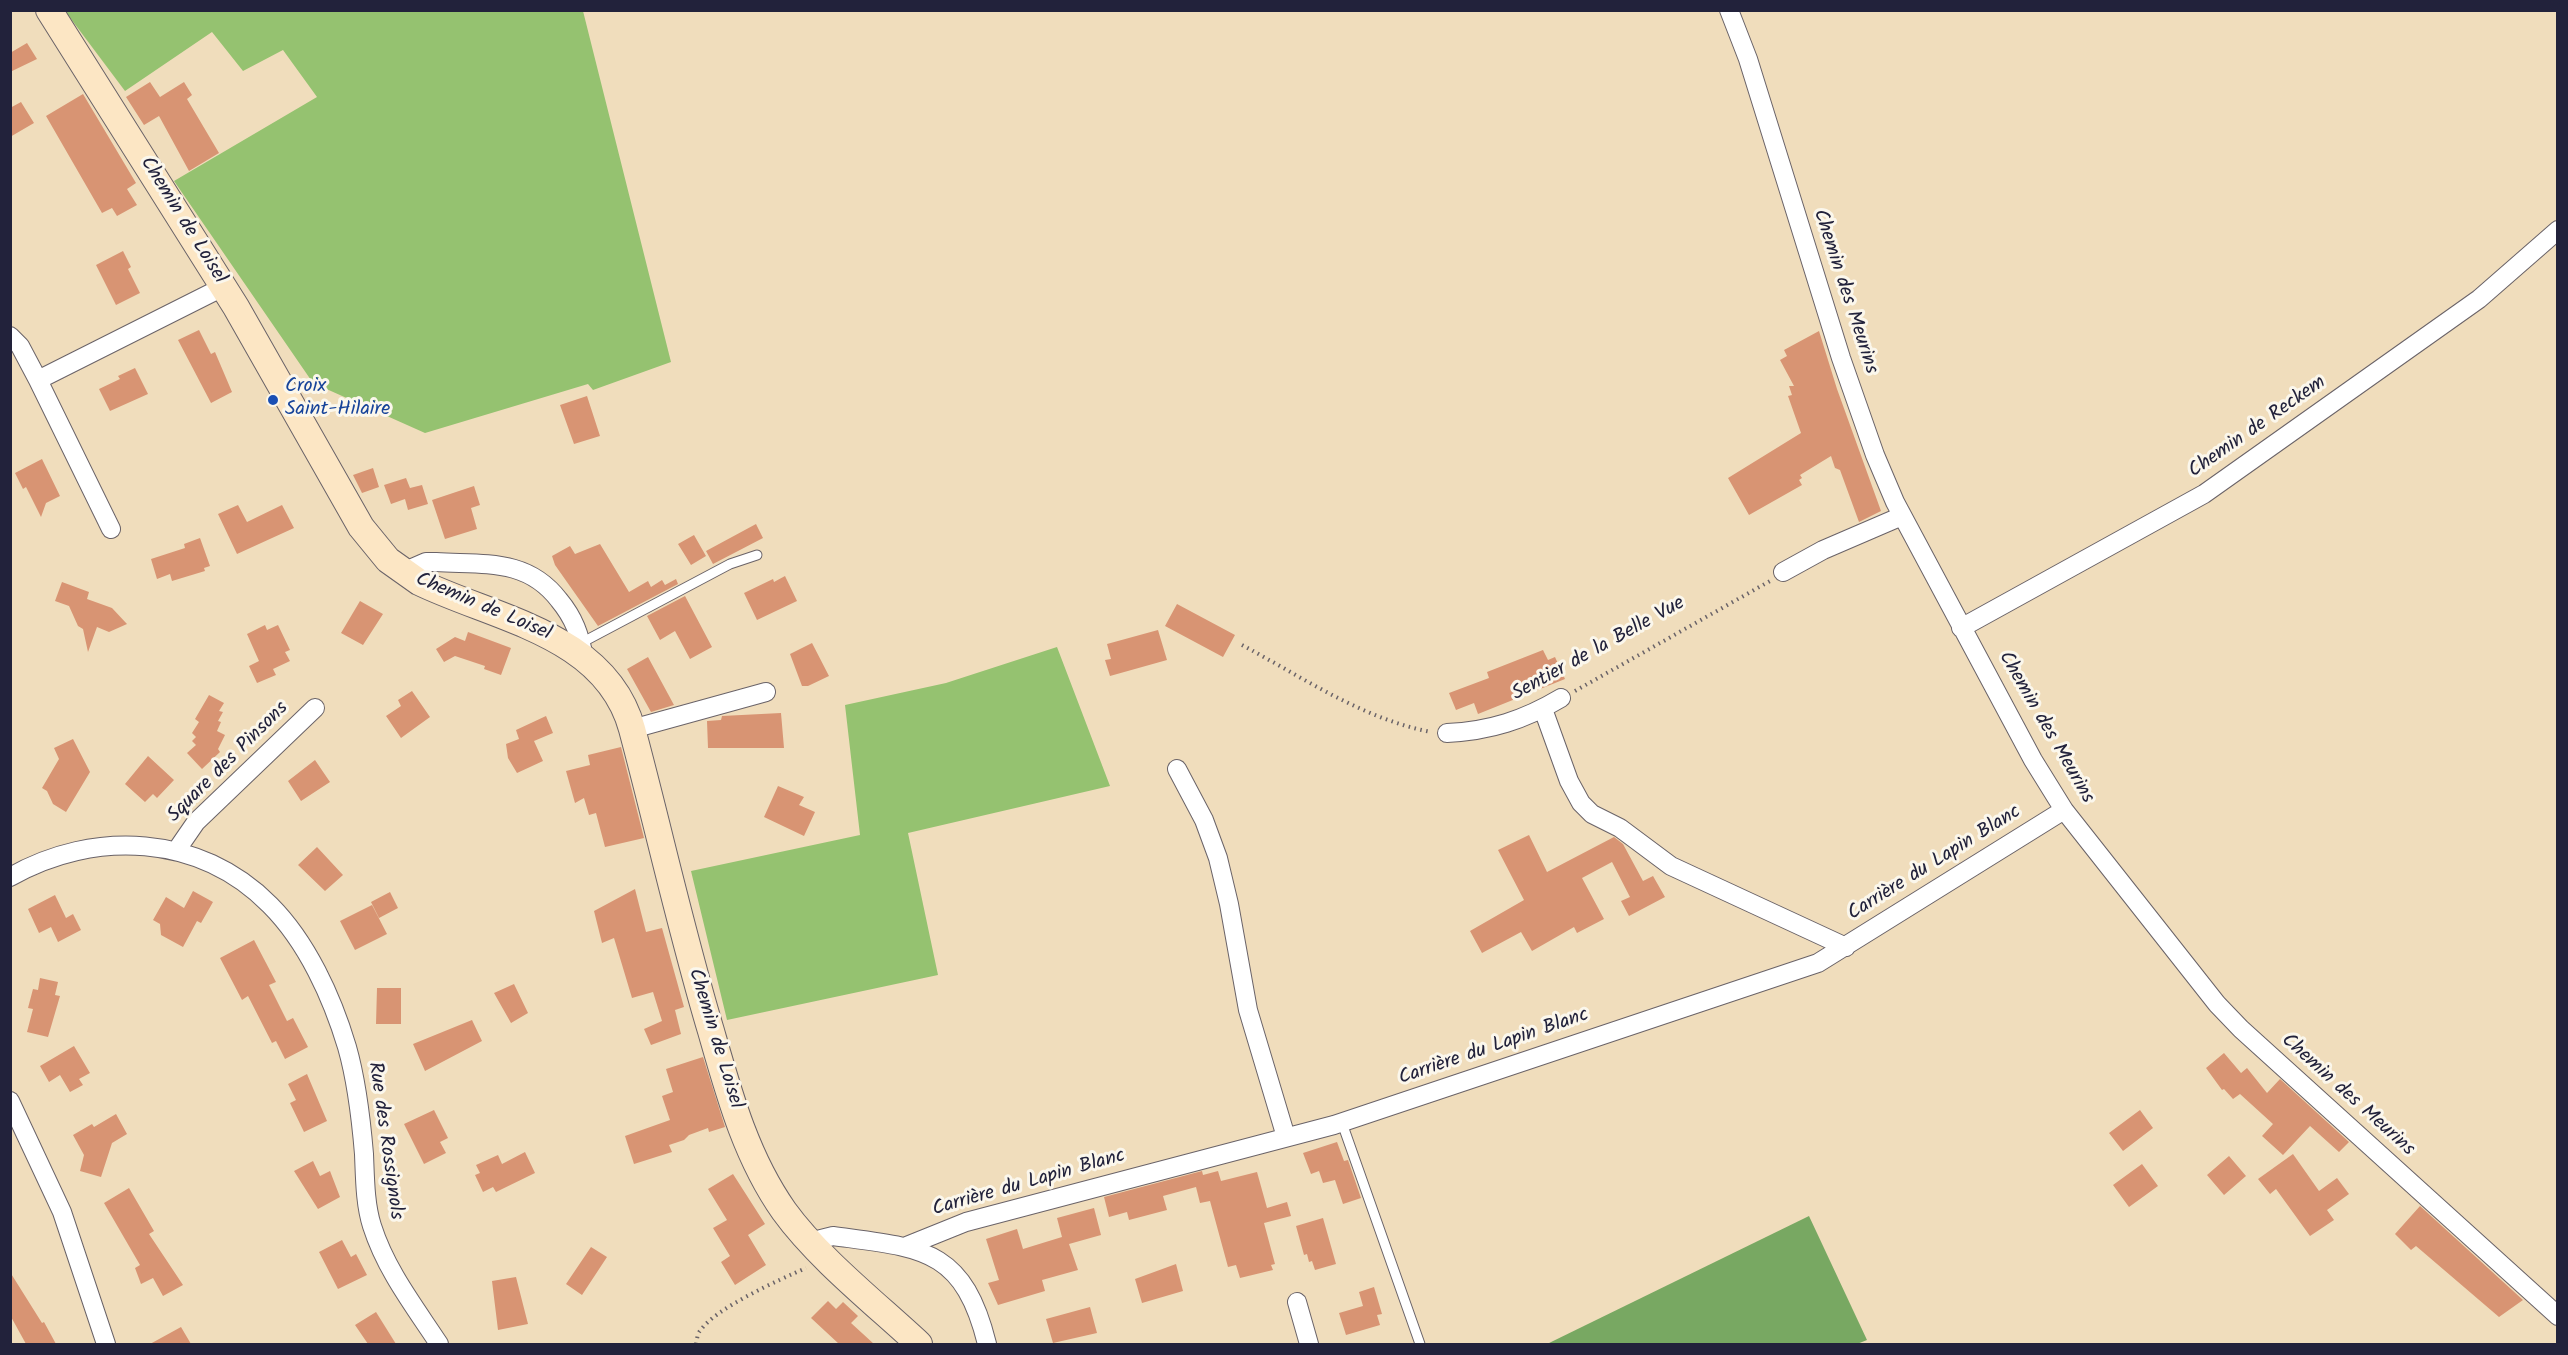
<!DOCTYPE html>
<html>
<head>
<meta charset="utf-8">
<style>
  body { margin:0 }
  #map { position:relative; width:2568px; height:1355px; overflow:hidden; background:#f0ddbc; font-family:Kalam,sans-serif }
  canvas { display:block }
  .frame { position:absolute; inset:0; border:12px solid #22223b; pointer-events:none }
</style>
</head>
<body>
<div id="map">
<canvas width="2568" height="1355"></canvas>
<div class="frame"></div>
</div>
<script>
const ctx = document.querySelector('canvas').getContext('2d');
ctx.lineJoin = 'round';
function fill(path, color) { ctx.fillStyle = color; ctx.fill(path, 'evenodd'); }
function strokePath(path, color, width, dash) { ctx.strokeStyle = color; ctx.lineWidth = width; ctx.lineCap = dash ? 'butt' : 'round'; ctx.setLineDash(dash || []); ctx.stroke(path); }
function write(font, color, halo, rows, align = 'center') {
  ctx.font = font + ' Kalam,sans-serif'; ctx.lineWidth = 6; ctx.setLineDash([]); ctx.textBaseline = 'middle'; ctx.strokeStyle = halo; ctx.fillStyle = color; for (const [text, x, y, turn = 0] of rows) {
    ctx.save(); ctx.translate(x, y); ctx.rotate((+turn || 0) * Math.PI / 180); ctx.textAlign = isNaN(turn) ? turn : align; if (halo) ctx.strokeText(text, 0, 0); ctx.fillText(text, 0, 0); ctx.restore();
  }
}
const green = new Path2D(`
  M65 11H583L671 362 593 390 588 384 425 433 313 383 174 181 317 97 283 50 243 71 212 32 125 91Z
  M1057 647 1110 786 908 833 938 975 727 1020 691 871 860 835 845 705 946 683Z`);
const forest = new Path2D(`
  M1809 1216 1867 1340 1857 1344H1547Z`);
const building = new Path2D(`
  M27 43 37 59 10 72V53Z
  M150 82 160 97 184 82 192 95 187 99 219 153 189 171 159 116 144 125 126 97Z
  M83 94 136 183 127 189 137 205 117 216 112 208 102 213 46 116Z
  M21 102 34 123 10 137V108Z
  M123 251 131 267 128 269 140 293 116 305 96 265Z
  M199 330 211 354 215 352 232 392 211 403 178 340Z
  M1819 331 1837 389 1881 511 1859 522 1840 470 1835 468 1831 456 1800 475 1802 478 1799 480 1802 485 1749 515 1728 478 1801 433 1788 396 1792 395 1789 386H1794L1780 360 1787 356 1784 350Z
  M135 368 148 394 110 411 99 389 120 379 118 376Z
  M587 396 600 436 574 444 560 405Z
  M42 459 60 496 46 503 41 517 26 487 23 489 15 473Z
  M373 468 379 487 362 493 353 475Z
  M406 478 410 488 422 485 428 504 408 510 405 499 391 504 384 485Z
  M474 486 480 505 471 508 477 529 445 539 432 500Z
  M238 505 247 522 282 505 294 528 237 554 218 514Z
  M756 524 763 538 713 564 706 551Z
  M694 535 706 556 691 565 678 544Z
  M200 538 210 566 204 568 205 571 172 581 170 574 157 579 151 559 185 548 184 544Z
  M600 544 629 592 648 581 651 587 662 580 665 585 676 579 678 584 598 626 555 565 552 556 570 546 575 554Z
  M785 576 797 601 757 620 744 593 773 579 774 582Z
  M62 582 89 592 87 599 112 608 127 624 109 632 97 627 88 652 83 629 78 626 69 606 55 601Z
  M685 596 712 647 690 659 675 631 660 640 647 616Z
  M360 601 383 614 363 645 341 633Z
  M1177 604 1235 635 1223 657 1165 626Z
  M265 625 267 630 278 625 290 650 285 652 290 661 273 669 276 675 257 683 249 666 259 661 247 634Z
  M1158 630 1167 660 1110 676 1105 660 1111 659 1107 644Z
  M468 632 511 648 501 675 484 669 485 666 455 656 444 662 436 649 455 637 465 641Z
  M812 643 829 676 808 686H802L790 654Z
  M1543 650 1548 660 1555 657 1565 679 1478 714 1474 703 1456 710 1449 693 1489 678 1487 672Z
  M648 657 674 705 651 712 627 669Z
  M412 691 430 717 401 738 386 716 401 706 398 700Z
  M209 695 224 703 219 711 223 712 218 721 221 722 217 731 225 735 218 749 220 752 202 769 187 753 196 745 192 741 196 737 192 733 199 722 195 719Z
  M781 713 784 748H708L707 721 721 720 722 716Z
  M546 716 553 733 534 741 543 761 517 773 508 758 506 744 519 739 516 730Z
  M73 739 90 772 66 812 53 804 47 791 42 788 59 759 54 748Z
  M621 747 644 838 605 847 596 813 589 815 584 798 575 803 566 771 590 765 588 755Z
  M148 756 174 780 157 798 153 794 145 802 125 784Z
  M315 760 330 782 301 801 288 781Z
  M778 786 804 797 799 805 815 812 804 836 764 817Z
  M1529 835 1547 872 1614 837 1623 844 1643 881 1653 876 1665 897 1629 916 1621 901 1630 897 1612 862 1582 878 1604 919 1577 933 1574 927 1532 951 1521 932 1482 953 1470 931 1524 900 1498 850Z
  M317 847 343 875 325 891 298 865Z
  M635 889 646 932 662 928 684 1007 675 1010 681 1034 651 1045 644 1029 662 1021 653 992 632 998 614 938 602 943 594 911Z
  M193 891 213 902 201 923 197 921 183 947 161 935 160 924 153 920 166 897 184 908Z
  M390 892 398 908 379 918 371 902Z
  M55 895 66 918 73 914 81 930 58 942 51 927 39 933 28 909Z
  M372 905 387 934 355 950 340 921Z
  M254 940 276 982 269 985 287 1021 293 1018 308 1047 285 1059 276 1041 272 1043 248 996 242 1000 220 958Z
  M40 978 58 982 55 995 60 996 48 1037 27 1032 33 1009 28 1008 33 989 38 990Z
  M514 984 528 1013 511 1023 494 993Z
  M377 988H401V1024H376Z
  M472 1020 482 1041 425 1071 413 1044Z
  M74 1046 90 1073 79 1079 83 1085 70 1092 60 1075 49 1082 40 1066Z
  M2224 1053 2241 1073 2247 1068 2267 1093 2280 1079 2349 1142 2339 1152 2310 1126 2283 1155 2262 1136 2273 1124 2240 1094 2233 1099 2224 1089 2222 1090 2206 1068Z
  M703 1057 725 1127 709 1132 708 1128 689 1135 684 1140 669 1145 672 1152 634 1164 625 1136 670 1120 662 1096 673 1092 666 1069Z
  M307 1074 327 1121 304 1132 290 1103 296 1100 288 1084Z
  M434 1110 448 1138 440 1142 446 1153 424 1164 404 1124Z
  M2140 1110 2153 1128 2123 1151 2109 1133Z
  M116 1114 127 1134 112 1143 101 1177 80 1171 84 1155 73 1135 92 1124 94 1127Z
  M1337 1142 1344 1161 1348 1160 1361 1198 1343 1204 1335 1180 1323 1183 1319 1171 1311 1174 1303 1153Z
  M525 1152 535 1173 496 1192 493 1187 483 1192 475 1175 480 1173 476 1165 498 1155 502 1164Z
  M2293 1154 2319 1191 2337 1178 2349 1194 2327 1210 2334 1220 2310 1236 2276 1189 2270 1194 2258 1179Z
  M2229 1156 2246 1176 2224 1195 2207 1175Z
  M313 1161 320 1176 330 1171 340 1197 318 1209 294 1171Z
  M2142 1164 2158 1186 2129 1207 2113 1185Z
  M1202 1171 1203 1175 1218 1171 1221 1181 1257 1172 1267 1208 1287 1202 1291 1216 1264 1223 1275 1264 1271 1265 1273 1270 1240 1278 1236 1265 1228 1267 1210 1201 1200 1203 1196 1187 1163 1196 1167 1210 1129 1220 1127 1212 1109 1217 1104 1197Z
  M733 1174 765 1224 748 1235 766 1265 735 1285 721 1262 730 1256 713 1228 727 1220 708 1189Z
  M129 1188 154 1231 149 1234 183 1285 163 1296 153 1278 141 1284 135 1268 140 1265 104 1203Z
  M2420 1206 2523 1300 2499 1317 2416 1246 2411 1250 2395 1234Z
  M1094 1208 1101 1235 1069 1244 1078 1270 1042 1280 1045 1291 998 1305 988 1283 999 1280 986 1239 1017 1229 1023 1249 1062 1237 1057 1218Z
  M1323 1218 1336 1264 1315 1270 1312 1261 1309 1262 1307 1254 1304 1255 1296 1226Z
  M342 1240 351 1257 356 1254 367 1275 338 1289 319 1252Z
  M591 1247 607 1257 582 1295 566 1284Z
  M1176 1264 1183 1291 1142 1303 1135 1279Z
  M10 1272 42 1323 44 1322 56 1344H26L10 1315Z
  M516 1277 528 1324 498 1330 492 1281Z
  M1374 1287 1382 1314 1377 1315 1380 1325 1346 1335 1339 1313 1363 1306 1359 1292Z
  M828 1301 836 1309 843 1302 858 1316 851 1323 874 1344H839L811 1318Z
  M1090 1307 1097 1333 1053 1343 1046 1319Z
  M376 1312 396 1344H368L355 1325Z
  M181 1327 191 1344H150Z`);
const path = new Path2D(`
  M1242 645C1302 677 1363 719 1431 732
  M1575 691 1770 581
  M696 1344C697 1341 697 1334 700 1331 715 1308 779 1280 806 1268`);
const lane = new Path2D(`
  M581 643 730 564 757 555
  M1342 1123 1420 1344`);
const street = new Path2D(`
  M1729 10 1748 59 1841 358 1875 455 1895 502 2033 760 2064 810 2217 1004 2241 1029 2558 1316
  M10 336 20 346 38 380 223 287
  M38 380 111 529
  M403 572 426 562H436C484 565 527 558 559 600 574 618 580 635 584 658
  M1783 572 1823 550 1902 516
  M1961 628 2204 494 2479 299 2558 230
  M1543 709 1569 781 1581 803 1592 814 1620 828 1671 866 1846 947
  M632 729 766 692
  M1447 733C1490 731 1524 720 1561 698
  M1177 769 1204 820 1218 858 1229 904 1248 1010 1286 1137
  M176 851 196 822 315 708
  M10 877C94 829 200 834 270 905 307 942 332 997 347 1047 357 1082 361 1118 364 1154 365 1178 365 1204 372 1226 386 1270 414 1306 439 1344
  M10 1101 62 1212 106 1344
  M814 1244 821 1239 833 1236C921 1248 963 1247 987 1344
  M904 1247 966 1222 1334 1125 1818 963 2064 810
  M1297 1302 1309 1344`);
const secondary = new Path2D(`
  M49 10 236 307 361 527 388 560 419 582C495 619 606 634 632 729 659 830 681 931 711 1031 729 1094 746 1157 784 1211 818 1258 876 1304 919 1344`);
const markers = [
  [273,400,6,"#1a4fb4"]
];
const streetNames = [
  ["Chemin de Loisel",182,221,58],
  ["Chemin des Meurins",1844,292,72],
  ["Chemin de Reckem",2258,428,-35],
  ["Chemin de Loisel",483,608,23],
  ["Sentier de la Belle Vue",1599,650,-29],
  ["Chemin des Meurins",2045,728,60],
  ["Square des Pinsons",229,763,-45],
  ["Carrière du Lapin Blanc",1935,864,-32],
  ["Chemin de Loisel",714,1039,73],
  ["Carrière du Lapin Blanc",1494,1048,-19],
  ["Chemin des Meurins",2347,1096,42],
  ["Rue des Rossignols",384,1141,82],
  ["Carrière du Lapin Blanc",1029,1184,-16]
];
const transitNames = [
  ["Croix",285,388],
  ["Saint-Hilaire",285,411]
];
fill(green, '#95c270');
fill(forest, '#78a862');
fill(building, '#d89473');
strokePath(lane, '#6a6368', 11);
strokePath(street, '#6a6368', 20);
strokePath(secondary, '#6a6368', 28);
strokePath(path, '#6a6368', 4, [1.5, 4.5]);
strokePath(lane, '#fff', 9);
strokePath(street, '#fff', 18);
strokePath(secondary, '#fce6c4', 26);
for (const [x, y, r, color] of markers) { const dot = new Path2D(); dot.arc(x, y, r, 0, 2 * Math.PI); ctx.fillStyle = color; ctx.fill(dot); strokePath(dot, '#fbf7ec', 2); }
write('20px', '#22223b', '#fbf7ec', streetNames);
write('20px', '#164399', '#fbf7ec', transitNames, 'left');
</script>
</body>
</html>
